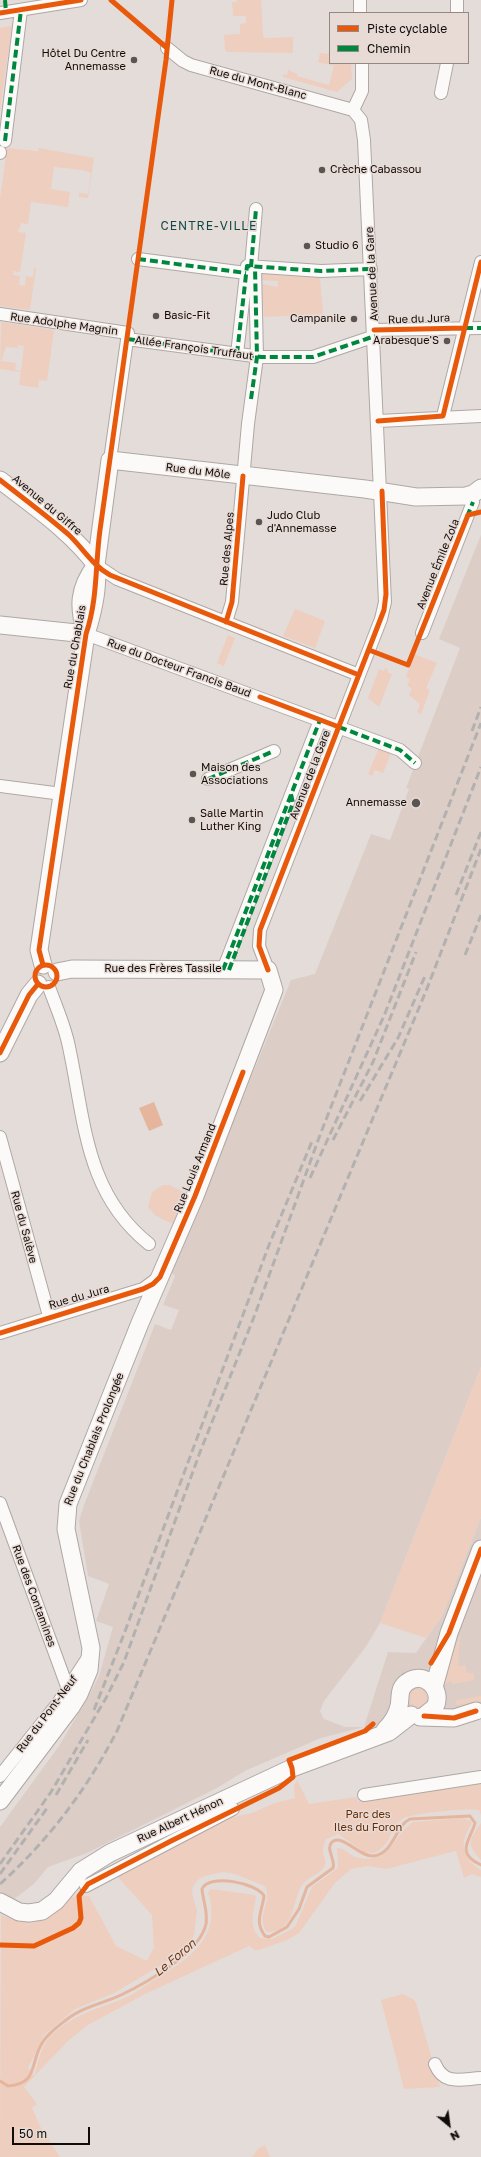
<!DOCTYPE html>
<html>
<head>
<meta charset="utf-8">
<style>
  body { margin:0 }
  #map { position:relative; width:481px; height:2157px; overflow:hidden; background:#e4dcd9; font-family:"Golos Text",sans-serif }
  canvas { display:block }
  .legend { position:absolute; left:329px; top:12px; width:140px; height:52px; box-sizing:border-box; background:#e8dbd5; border:1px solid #928884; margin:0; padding:5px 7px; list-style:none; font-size:12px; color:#100c0a }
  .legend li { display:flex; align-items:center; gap:8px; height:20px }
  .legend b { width:20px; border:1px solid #928884 }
  .north { position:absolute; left:429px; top:2105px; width:40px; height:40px; -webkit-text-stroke:3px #e8dbd5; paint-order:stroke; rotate:151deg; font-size:11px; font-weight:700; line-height:16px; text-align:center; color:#100c0a }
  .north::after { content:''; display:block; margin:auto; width:14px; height:18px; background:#100c0a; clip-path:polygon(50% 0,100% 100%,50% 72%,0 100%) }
  .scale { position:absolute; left:12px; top:2127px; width:78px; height:18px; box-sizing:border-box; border:2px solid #100c0a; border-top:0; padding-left:5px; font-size:12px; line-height:14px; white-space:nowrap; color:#100c0a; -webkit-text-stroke:3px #e8dbd5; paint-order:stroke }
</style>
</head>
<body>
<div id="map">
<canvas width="481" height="2157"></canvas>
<ul class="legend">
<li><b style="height:5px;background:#e8590c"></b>Piste cyclable</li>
<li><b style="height:5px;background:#00873e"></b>Chemin</li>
</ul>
<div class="north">N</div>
<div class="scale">50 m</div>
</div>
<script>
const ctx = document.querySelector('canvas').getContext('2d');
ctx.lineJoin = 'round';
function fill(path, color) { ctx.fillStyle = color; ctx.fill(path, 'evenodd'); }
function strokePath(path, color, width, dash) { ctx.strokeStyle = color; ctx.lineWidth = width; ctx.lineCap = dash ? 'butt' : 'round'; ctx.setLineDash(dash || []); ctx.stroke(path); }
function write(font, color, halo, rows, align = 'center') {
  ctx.font = font + ' "Golos Text",sans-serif'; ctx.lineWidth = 3; ctx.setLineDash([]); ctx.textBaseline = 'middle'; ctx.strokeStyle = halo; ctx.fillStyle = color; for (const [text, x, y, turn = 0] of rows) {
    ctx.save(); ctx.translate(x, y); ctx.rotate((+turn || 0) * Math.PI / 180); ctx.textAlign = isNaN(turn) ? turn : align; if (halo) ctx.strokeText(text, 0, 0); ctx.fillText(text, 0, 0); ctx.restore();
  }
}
const built = new Path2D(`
  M481 535V1367L380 1623 365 1648 324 1701 320 1711 324 1719 345 1727H364L388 1652 416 1653 443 1614 481 1517V1710L364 1727 321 1738 247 1770 215 1789 87 1853 48 1867 34 1884 5 1906 0 1912V1921V1827L59 1746 87 1699 99 1676 113 1627 96 1621 109 1584 88 1576 79 1521 84 1505 155 1324 171 1330 179 1310 163 1305 175 1276 171 1272 291 980 315 974 371 834 390 840 409 789 406 788 460 648 439 639Z`);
const green = new Path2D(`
  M237 0H261L263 35 265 38 293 37V53L227 52 225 50 224 35 240 34V24L246 23V16H233L232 2H237Z
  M12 26 0 111V28Z
  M320 53 330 54V63H351L352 79 337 92 283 77V74L287 75 288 70 297 74V76L329 85 334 66 318 62Z
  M7 148 38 151 39 148 94 158 88 198 79 197V193L88 194 91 173 82 170 54 167 51 189 70 192 68 207 31 202 28 224 21 223 20 228H19L18 232 26 233 20 272 14 271 13 275 20 276 19 285 25 286 26 276 33 277 34 268H36L30 310 0 306V199Z
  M261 274 320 278 323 314 264 317 262 284 278 287V281L261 280Z
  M1 322 54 330 47 381 39 380 38 388 19 385 21 372 0 369ZM18 345 24 346 21 371 15 370 16 363 1 361 6 347 18 348Z
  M295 609 325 621 315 648 283 636Z
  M228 635 235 638 224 666 217 663Z
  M414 654 437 663 426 688 430 690 421 714 417 712 420 704 409 695 412 688 407 686 410 679 406 677Z
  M385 668 388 670 387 672 392 674 379 707 368 698 379 669 384 671Z
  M379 748 391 753 383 773 375 770 372 776 368 774Z
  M163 1185H169L186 1193 173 1224 156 1216 148 1207 152 1192Z
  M481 1367V1517L443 1614 426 1638 380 1623Z
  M460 1635 458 1666 466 1665V1673H474V1680L453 1684 451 1681 445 1684 443 1682Z
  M409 1698a9 9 0 1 1 18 0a9 9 0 1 1-18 0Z
  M481 1696V1701L458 1705 455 1703 457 1700Z
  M297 1780 309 1804 356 1797 358 1802 423 1787 481 1780V1815L479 1810C467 1808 410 1813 402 1819 390 1829 390 1847 374 1853L364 1852 338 1834 326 1839C325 1842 323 1847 323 1851 323 1856 327 1861 325 1866 322 1873 308 1877 303 1884 292 1897 296 1933 267 1932 255 1917 273 1902 265 1886L235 1874 223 1872 205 1876 199 1879 193 1886 192 1894 197 1910 194 1935 187 1946 163 1964 114 1993 75 2009 44 2035 28 2068 34 2076C39 2062 39 2049 50 2037 71 2015 98 2009 125 1998 136 1993 146 1985 156 1979 190 1958 222 1937 208 1892L211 1889 255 1895 256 1898C254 1912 248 1926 260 1938L272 1939 292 1929 296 1925 312 1887 338 1868 337 1848C345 1847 350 1857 359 1858 393 1863 390 1839 413 1822L463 1818 471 1821 472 1824C458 1842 462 1859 481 1870V1877L472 1874 464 1878 456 1851 386 1869 368 1866 351 1869 335 1883 299 1933 287 1940 259 1950H255L249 1946 145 1994 88 2025 68 2041 24 2087 37 2104 32 2108 41 2128 60 2157H0L1 1915 16 1921 33 1922 21 1928 37 1921 38 1918 68 1897 89 1896 116 1946 147 1961 154 1947 152 1915 115 1874 224 1819 252 1813 275 1803 295 1798 294 1786Z
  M481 1823V1860C465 1844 470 1839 481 1823Z
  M403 1994 413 1999 416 2003 440 2087 404 2089 381 2000Z
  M265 2145 270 2157H252L259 2148Z`);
const water = new Path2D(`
  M154 1102 163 1125 149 1131 139 1108Z`);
const stream = new Path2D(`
  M0 2081 8 2086C38 2084 30 2064 41 2045 46 2035 57 2027 66 2020 82 2007 104 2003 121 1995 146 1983 200 1953 206 1924 208 1911 203 1901 202 1889 209 1873 257 1883 264 1896 262 1912 254 1921 265 1936L269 1937 287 1927 299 1909 307 1887 333 1868C336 1860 325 1849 332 1842 342 1833 360 1858 374 1856 394 1853 395 1826 410 1819L470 1816 475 1823C471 1839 454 1853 481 1865`);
const street = new Path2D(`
  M360 0V13
  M0 13 81 0
  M457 13V0
  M167 48 183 61 191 65 353 110 361 120 364 140 385 602 381 619 260 930 259 946 268 970
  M441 93 447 63
  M353 110 362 91V63
  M5 141 21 10
  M0 153V152
  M138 259 246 273
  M251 267 256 209
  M0 314 128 333 110 460
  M374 330 481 328
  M127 339 261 357H313L375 336
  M237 354 247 266 321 271 371 269
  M443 416 481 262
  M378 421 481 416
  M96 565 117 579 359 675
  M226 622 232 602 248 424 257 357 255 267
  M422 633 473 502
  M86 634 400 750 415 763
  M208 779 274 751
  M0 786 62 794
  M223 970 320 720
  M49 987C56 1007 65 1026 69 1047 85 1121 85 1193 149 1244
  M0 1137 49 1316
  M0 1333 143 1289 158 1278
  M0 1503 68 1689
  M0 1776 58 1703 87 1659
  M364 1795 481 1777
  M86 1886 233 1809
  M435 2064C444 2086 461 2079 481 2078`);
const secondary = new Path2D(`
  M0 480C33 506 71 531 96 565
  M0 625 86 634
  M86 634C78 607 78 589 96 565
  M43 965 39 950 86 634C93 612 99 588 96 565L110 460 365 489 416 497 466 496 473 494 481 488
  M0 1053 29 995 38 984
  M434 1687 449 1633 481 1549
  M420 1717 454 1718 476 1711
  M385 1730C392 1723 397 1715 399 1706 401 1697 398 1690 406 1683 423 1669 444 1689 435 1707L424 1716
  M0 1801 71 1707 79 1694 89 1670 91 1648 66 1529 68 1504 140 1323 195 1196 274 990 268 970 72 969 57 972
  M0 1902 19 1912 29 1913 42 1911 56 1901 81 1871 110 1853 292 1768 389 1732 411 1715`);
const rail = new Path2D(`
  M472 731 481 707
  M456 895 481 832
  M465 955 481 915
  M360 1101 398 1038 425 976
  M333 1140 373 1062 416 952
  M310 1178 384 1016 481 767
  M94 1710 124 1634 269 1245 313 1139
  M56 1795 88 1740
  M0 1864 51 1792 106 1698 124 1662 200 1452 254 1317 320 1135 481 723
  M0 1874 48 1807
  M0 1884C49 1840 87 1789 117 1731L426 991 481 849`);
const quiet = new Path2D(`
  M5 0 6 12
  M5 141 21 10
  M138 259 246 273
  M251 267 256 209
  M465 328H481
  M127 339 261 357H313L375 336
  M237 354 247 266 321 271 371 269
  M251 399 257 357 255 267
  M467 517 473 502
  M339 727 400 750 415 763
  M208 779 274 751
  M223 970 320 720
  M229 970 293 803 291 794`);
const cycleway = new Path2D(`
  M111 0 167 48
  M0 13 81 0
  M374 330 465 328
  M378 421 443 416 481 262
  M0 480C23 498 46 515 68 534 83 548 93 566 110 575L359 675
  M226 622 232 602 243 476
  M369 650 408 665 468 515 481 512
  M260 697 339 727
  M35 976a11 11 0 1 1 22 0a11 11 0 1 1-22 0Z
  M43 965 39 950 86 634C98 598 95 566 100 530L166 60 172 0
  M268 970 259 946 260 930 384 610 386 594 382 491
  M0 1053 29 995 38 984
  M0 1333 143 1289 153 1284 160 1277 195 1196 243 1072
  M431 1663 449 1633 481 1549
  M424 1716 454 1718 476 1711
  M0 1945 34 1946 73 1928 79 1923 81 1918 79 1896 88 1884 171 1841 279 1788 293 1777 292 1768 289 1760 365 1731 373 1724`);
const markers = [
  [134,60,4,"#5a5552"],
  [322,170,4,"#5a5552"],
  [307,246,4,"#5a5552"],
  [156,316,4,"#5a5552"],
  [354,319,4,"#5a5552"],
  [447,341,4,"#5a5552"],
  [259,522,4,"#5a5552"],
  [193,774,4,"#5a5552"],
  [416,803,5,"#5a5552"],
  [192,820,4,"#5a5552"]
];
const poiNames = [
  ["Hôtel Du Centre",126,54,"right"],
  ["Annemasse",126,67,"right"],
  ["Crèche Cabassou",330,170],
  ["Studio 6",315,246],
  ["Basic-Fit",164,316],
  ["Campanile",346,319,"right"],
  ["Arabesque'S",439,341,"right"],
  ["Judo Club",267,516],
  ["d'Annemasse",267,529],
  ["Maison des",201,768],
  ["Associations",201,781],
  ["Annemasse",407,803,"right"],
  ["Salle Martin",200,814],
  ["Luther King",200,827]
];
const streetNames = [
  ["Rue du Mont-Blanc",258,83,15],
  ["Avenue de la Gare",372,274,-93],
  ["Rue du Jura",419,319,-2],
  ["Rue Adolphe Magnin",64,324,8],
  ["Allée François Truffaut",194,348,8],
  ["Rue du Môle",198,471,7],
  ["Avenue du Giffre",47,505,40],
  ["Rue des Alpes",227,549,-85],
  ["Avenue Émile Zola",438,564,-68],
  ["Rue du Chablais",75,647,-80],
  ["Rue du Docteur Francis Baud",179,668,20],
  ["Avenue de la Gare",310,775,-69],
  ["Rue des Frères Tassile",163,969],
  ["Rue Louis Armand",195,1168,-68],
  ["Rue du Salève",24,1227,75],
  ["Rue du Jura",79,1297,-16],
  ["Rue du Chablais Prolongée",94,1439,-68],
  ["Rue des Contamines",34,1596,70],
  ["Rue du Pont-Neuf",47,1714,-53],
  ["Rue Albert Hénon",180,1820,-25]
];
const parkNames = [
  ["Parc des",368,1815],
  ["Iles du Foron",368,1828]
];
const neighbourhoodNames = [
  ["CENTRE-VILLE",209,226]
];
const waterNames = [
  ["Le Foron",175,1958,-40]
];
fill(built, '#dccec7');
fill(green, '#eecebf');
fill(water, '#e5b69d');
strokePath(stream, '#e5b69d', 3);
strokePath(street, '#aea8a5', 14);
strokePath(secondary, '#aea8a5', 19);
strokePath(street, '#fbfaf9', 12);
strokePath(secondary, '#fbfaf9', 17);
strokePath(rail, '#b3b1b0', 3, [8, 4]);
strokePath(quiet, '#00873e', 4, [8, 4]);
strokePath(cycleway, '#e8590c', 5);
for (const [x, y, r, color] of markers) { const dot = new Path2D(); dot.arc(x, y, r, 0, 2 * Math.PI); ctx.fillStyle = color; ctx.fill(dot); strokePath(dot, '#e8dbd5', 1.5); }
write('11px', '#100c0a', '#e8dbd5', poiNames, 'left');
write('11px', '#100c0a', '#e8dbd5', streetNames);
write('11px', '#672d06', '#e8dbd5', parkNames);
ctx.letterSpacing = '1px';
write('12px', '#0b4b4d', '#e8dbd5', neighbourhoodNames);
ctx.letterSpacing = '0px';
write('italic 12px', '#713612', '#e8dbd5', waterNames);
</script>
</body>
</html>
